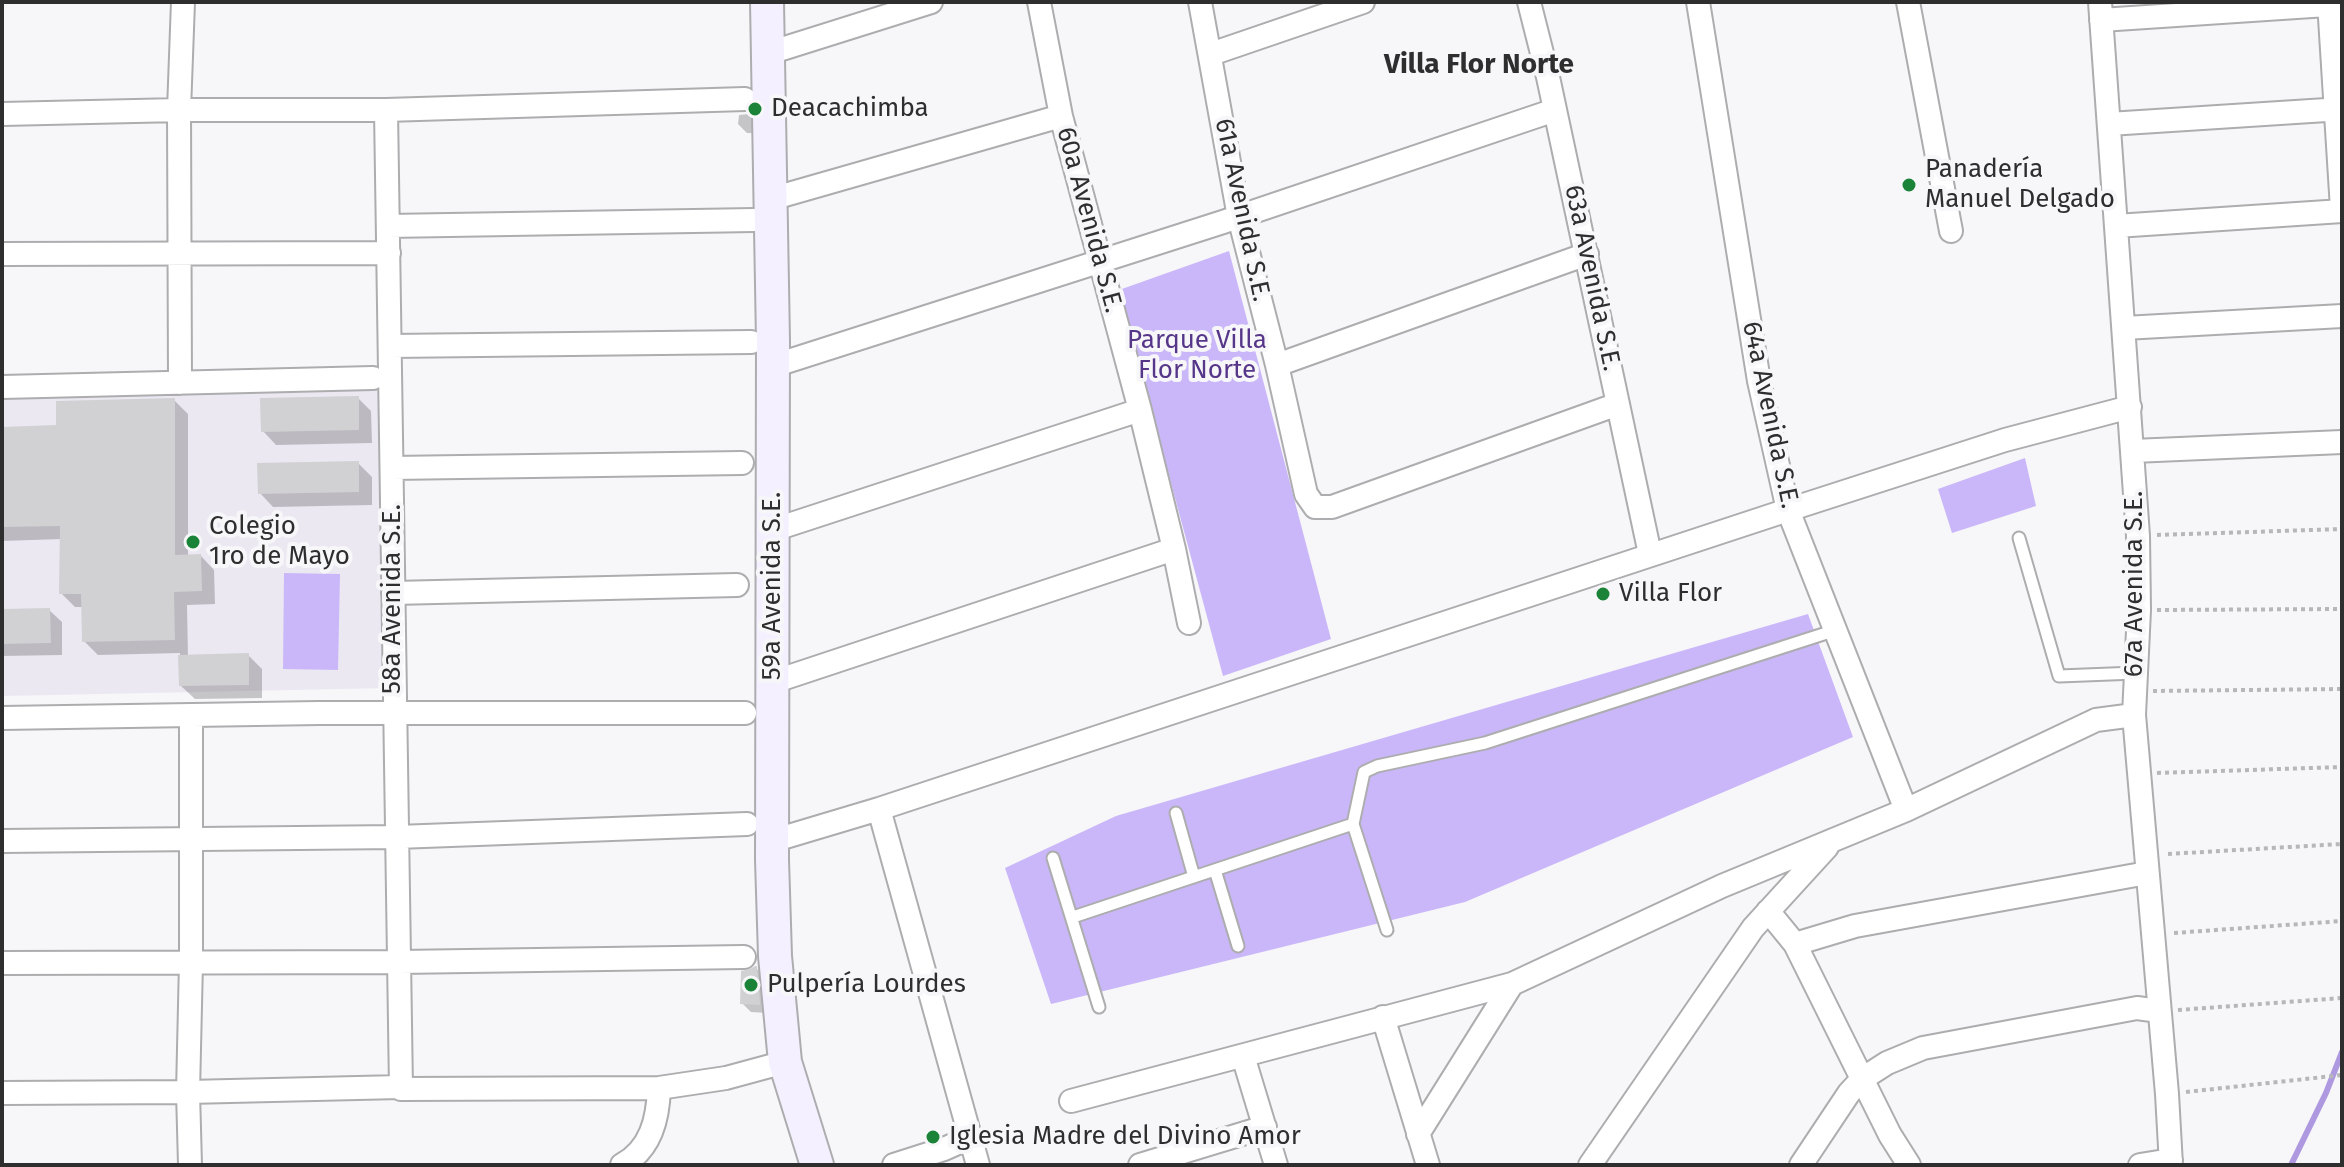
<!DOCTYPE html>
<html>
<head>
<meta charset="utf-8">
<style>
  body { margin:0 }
  #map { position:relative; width:2344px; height:1167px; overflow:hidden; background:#f7f6f9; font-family:"Fira Sans",sans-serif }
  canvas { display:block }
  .frame { position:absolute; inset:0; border:4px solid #2e2e2f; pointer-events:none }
</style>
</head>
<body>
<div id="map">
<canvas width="2344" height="1167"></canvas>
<div class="frame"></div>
</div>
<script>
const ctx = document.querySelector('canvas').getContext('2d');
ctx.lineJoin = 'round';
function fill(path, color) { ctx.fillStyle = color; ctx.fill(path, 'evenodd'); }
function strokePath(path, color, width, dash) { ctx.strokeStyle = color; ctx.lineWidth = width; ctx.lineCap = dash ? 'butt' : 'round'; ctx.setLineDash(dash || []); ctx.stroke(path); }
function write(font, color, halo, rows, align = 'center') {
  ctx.font = font + ' "Fira Sans",sans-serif'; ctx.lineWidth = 8; ctx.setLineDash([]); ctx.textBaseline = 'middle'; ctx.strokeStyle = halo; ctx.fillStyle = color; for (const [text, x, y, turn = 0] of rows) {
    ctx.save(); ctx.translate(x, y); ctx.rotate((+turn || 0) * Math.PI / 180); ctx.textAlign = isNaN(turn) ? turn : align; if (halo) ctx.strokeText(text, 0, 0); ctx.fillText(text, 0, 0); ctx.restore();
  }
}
const built = new Path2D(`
  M378 387 388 688 2 696V395Z`);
const green = new Path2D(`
  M1229 251 1331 639 1223 676 1119 290Z
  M2025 458 2036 506 1952 533 1938 489Z
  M284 573 340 574 338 670 283 669Z
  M1808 614 1853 737 1465 902 1051 1004 1005 868 1116 816Z`);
const shadow = new Path2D(`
  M749 114 758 123V133H747L738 124 739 115Z
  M358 398 371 411 372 443 276 445 263 431Z
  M174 400 188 414V556H201L214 570 215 604 187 605 188 657 248 655 262 669V698L195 699 181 686 180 653 98 655 84 641 83 607H75L61 593 62 539 2 541V429L58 427Z
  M358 463 372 477V505L273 507 260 493Z
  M49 610 62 622V655L2 656V611Z
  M756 968 765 977 768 1013 751 1012 742 1003Z`);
const stream = new Path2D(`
  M2291 1165 2326 1093 2342 1052`);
const building = new Path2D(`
  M359 396V430L261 432 260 398Z
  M175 398V555L201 554 202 591 174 592 175 640 82 642 81 594H59L60 526 2 527V427L56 425V401Z
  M359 461V492L258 494 257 463Z
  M50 608 51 643 2 644V609Z
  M249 653V685L179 686 178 655Z
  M755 966H757L760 1005 740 1004 741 971 750 969Z`);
const path = new Path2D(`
  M2157 535 2342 529
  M2157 610 2342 609
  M2153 691 2342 689
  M2157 773 2342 767
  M2168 854 2342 844
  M2174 933 2342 921
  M2178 1010 2342 998
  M2186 1092 2342 1075`);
const lane = new Path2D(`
  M2019 538 2059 676 2136 673
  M1176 813 1194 877
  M1053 858 1099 1007
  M1215 870 1238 946
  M1073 917 1353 824
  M1387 930 1353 824 1364 772 1377 766 1485 743 1836 630`);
const street = new Path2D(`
  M1039 2 1061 116 1140 410 1174 549 1189 623
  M1200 2 1239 217 1277 365 1306 494 1315 507H1332L1618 404
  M1529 2 1548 77 1650 554
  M1698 2 1759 381 1788 510 1906 810
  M1908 2 1951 231
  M2100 2 2138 536 2139 610 2134 715 2167 1094 2171 1165
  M2329 2 2342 209
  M2101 20 2342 4
  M769 53 931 2
  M1211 54 1363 2
  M386 110 401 1089
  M2 114 179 110H386L745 99
  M2109 124 2342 109
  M771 199 1061 116
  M388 226 754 220
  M2116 226 2342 211
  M2 254 389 253
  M2124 328 2342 316
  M390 346 751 342
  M1277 365 1587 254
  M773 366 1223 222 1555 110
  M180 383 179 110 183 2
  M2 387 373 378
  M2133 451 2342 442
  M392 468 742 463
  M773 530 1140 410
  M393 593 737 585
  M773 682 1174 549
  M2 718 319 713H745
  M879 809 978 1165
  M2 841 397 837 747 824
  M772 841 879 809 1788 510 2005 440 2130 407
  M1768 911 1795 944 1890 1135 1909 1165
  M1795 944 1855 926 2147 873
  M2 963 399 962 744 957
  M1383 1017 1428 1165
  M1243 1056 1276 1165
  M2 1093 188 1092 400 1087 401 1089 659 1088 726 1078 785 1062
  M1071 1101 1512 984 1722 886 1906 810 2096 720 2134 715
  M1418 1134 1512 984
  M190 1165 188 1092 191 962V716
  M622 1165C651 1149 658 1119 659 1088
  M894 1165 944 1149 971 1137
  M1140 1165 1265 1127
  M1590 1165 1753 928 1827 847
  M1801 1165 1849 1093 1862 1079 1887 1063 1923 1048 2137 1008 2159 1011
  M2140 1165 2171 1160`);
const secondary = new Path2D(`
  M767 2 773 341 772 860 775 956 785 1062 817 1165`);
const markers = [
  [755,109,8,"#1b8338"],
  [1909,185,8,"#1b8338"],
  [193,542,8,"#1b8338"],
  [1603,594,8,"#1b8338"],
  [751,985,8,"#1b8338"],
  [933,1137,8,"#1b8338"]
];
const poiNames = [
  ["Deacachimba",771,109],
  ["Panadería",1925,170],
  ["Manuel Delgado",1925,200],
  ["Colegio",209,527],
  ["1ro de Mayo",209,557],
  ["Villa Flor",1619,594],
  ["Pulpería Lourdes",767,985],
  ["Iglesia Madre del Divino Amor",949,1137]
];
const streetNames = [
  ["61a Avenida S.E.",1242,210,78],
  ["60a Avenida S.E.",1089,220,75],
  ["63a Avenida S.E.",1592,278,78],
  ["64a Avenida S.E.",1770,415,78],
  ["67a Avenida S.E.",2135,584,-90],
  ["59a Avenida S.E.",773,586,-90],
  ["58a Avenida S.E.",393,599,-90]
];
const parkNames = [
  ["Parque Villa",1197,341],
  ["Flor Norte",1197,371]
];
const neighbourhoodNames = [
  ["Villa Flor Norte",1479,65]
];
fill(built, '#ebe8f2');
fill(green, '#cab7f9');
fill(shadow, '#0003');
strokePath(stream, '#ae99e0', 6);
fill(building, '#d1d0d3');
strokePath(lane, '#adadaf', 15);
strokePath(street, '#adadaf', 26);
strokePath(secondary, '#adadaf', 36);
strokePath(path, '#b7b7b9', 4, [4, 4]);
strokePath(lane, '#fff', 11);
strokePath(street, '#fff', 22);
strokePath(secondary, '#f4f0ff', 32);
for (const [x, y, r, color] of markers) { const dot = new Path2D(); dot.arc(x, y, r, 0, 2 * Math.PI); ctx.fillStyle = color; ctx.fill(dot); strokePath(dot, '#f7f6f9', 3); }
write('26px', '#2e2e2f', '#f7f6f9', poiNames, 'left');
write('26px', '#2e2e2f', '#f7f6f9', streetNames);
write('26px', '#563689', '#f7f6f9', parkNames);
write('bold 28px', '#2e2e2f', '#f7f6f9', neighbourhoodNames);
</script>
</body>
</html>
